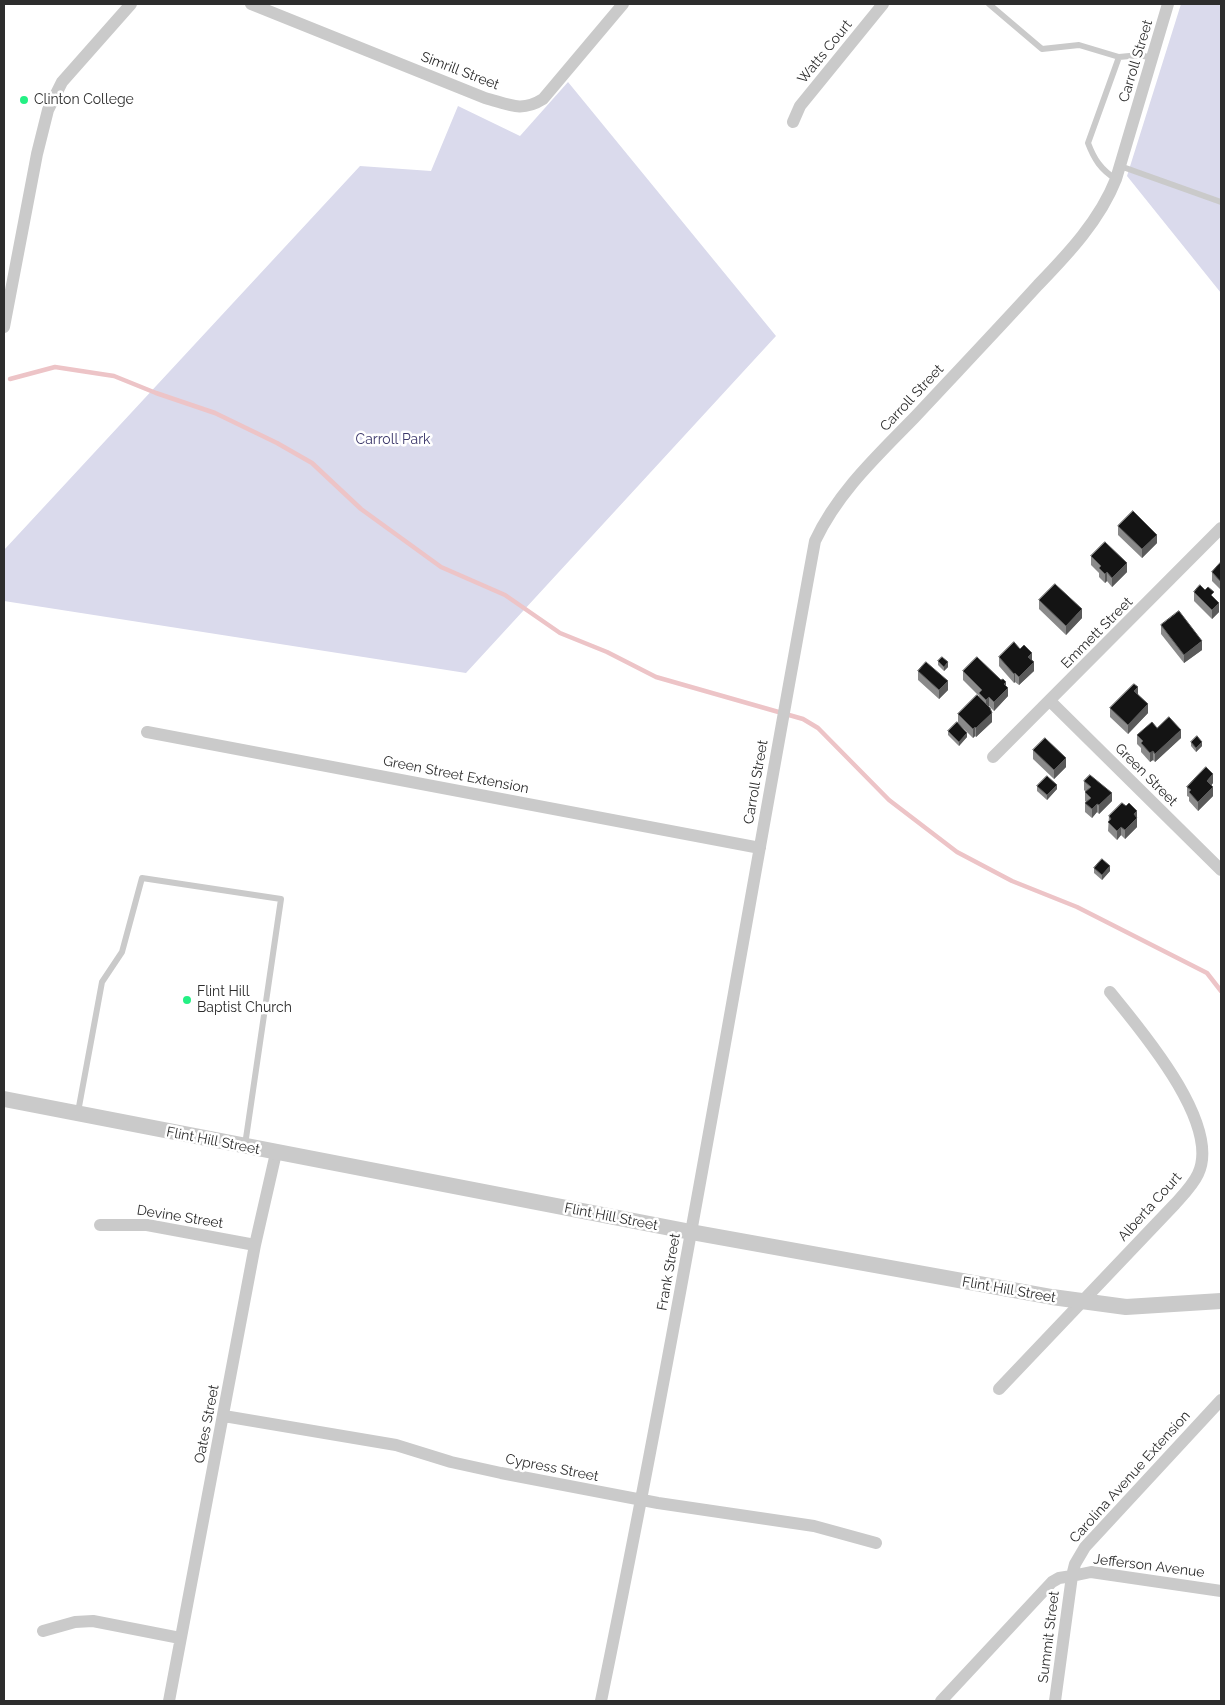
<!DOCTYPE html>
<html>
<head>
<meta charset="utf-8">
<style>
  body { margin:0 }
  #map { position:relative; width:1225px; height:1705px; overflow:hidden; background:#fff; font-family:Raleway,sans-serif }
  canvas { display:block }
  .frame { position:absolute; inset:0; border:5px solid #2d2d2d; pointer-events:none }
</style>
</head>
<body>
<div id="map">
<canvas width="1225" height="1705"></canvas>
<div class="frame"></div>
</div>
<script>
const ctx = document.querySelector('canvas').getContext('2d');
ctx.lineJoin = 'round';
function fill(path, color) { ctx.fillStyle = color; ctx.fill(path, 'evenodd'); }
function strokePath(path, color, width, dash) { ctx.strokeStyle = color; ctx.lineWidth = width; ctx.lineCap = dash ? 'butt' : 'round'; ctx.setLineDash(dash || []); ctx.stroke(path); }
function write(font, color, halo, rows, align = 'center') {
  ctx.font = font + ' Raleway,sans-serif'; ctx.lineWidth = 5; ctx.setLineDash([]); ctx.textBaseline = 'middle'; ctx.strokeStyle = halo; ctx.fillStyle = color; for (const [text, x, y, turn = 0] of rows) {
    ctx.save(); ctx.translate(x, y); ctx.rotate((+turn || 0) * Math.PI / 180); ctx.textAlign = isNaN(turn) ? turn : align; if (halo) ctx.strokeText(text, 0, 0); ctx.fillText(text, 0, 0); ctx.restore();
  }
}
const green = new Path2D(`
  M1181 4H1221V293L1127 176Z
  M568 82 776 336 466 673 4 601V550L360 166 431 171 458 106 520 136Z`);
const stream = new Path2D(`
  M10 379 55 367 114 376 156 393 215 413 277 443 312 463 361 509 441 567 505 595 560 633 607 652 656 677 803 719 818 728 889 800 957 852 1012 881 1077 907 1207 973 1221 991`);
const service = new Path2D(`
  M989 4 1042 49 1079 45 1119 57 1140 55 1152 58
  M1120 166 1221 202
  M1116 179C1101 170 1094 159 1088 143L1119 57
  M78 1112 102 982 122 952 142 878 281 899 245 1145`);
const minor = new Path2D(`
  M251 4 485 98C508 104 521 113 543 99L623 4
  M793 122 800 106 883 4
  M4 327 37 154 48 110 62 82 131 4
  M1050 701 1221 870
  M147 732 760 848
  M993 757 1221 528
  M100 1225H147L255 1245
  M999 1389 1175 1204C1183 1195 1193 1185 1198 1174 1222 1124 1140 1029 1110 992
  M224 1416 396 1445 451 1462 501 1473 658 1503 814 1526 876 1543
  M43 1631 75 1622 93 1621 180 1638
  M169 1701 255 1245 276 1153
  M601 1701C680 1316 744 928 815 541 838 492 877 456 914 418 955 374 997 330 1038 285 1068 254 1100 220 1116 179L1168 4
  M941 1701 1052 1582 1059 1578 1072 1576 1075 1564 1085 1547 1221 1400
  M1055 1701 1072 1576 1091 1572 1221 1591`);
const tertiary = new Path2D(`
  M4 1099 691 1232 1052 1297 1126 1307 1221 1301`);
const wall = new Path2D(`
  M1118 526 1157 543 1142 558 1118 535Z
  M1091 556 1127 572 1112 587 1107 581 1105 583 1099 577V573L1091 565Z
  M1221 562V595V590L1212 581V572Z
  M1194 592 1214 598 1219 612 1212 619 1194 601Z
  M1039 600 1082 618 1066 635 1039 609Z
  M1161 625 1202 650 1184 663 1161 634Z
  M999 657 1032 660 1034 671 1019 685 1015 682 1014 683 999 666Z
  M938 661 948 667 944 671 938 665Z
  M918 671 948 690 939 699 918 680Z
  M963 671 1006 686 1008 696 994 711 989 706 988 707 992 722 976 737 975 736 973 738 958 723V714L979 697V696L963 680Z
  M1138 694 1148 713 1128 734 1110 717V708Z
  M1157 728 1181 738 1155 762 1153 760 1150 762 1141 752V748L1137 744V735Z
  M948 731 967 737 959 746 948 735Z
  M1191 742 1202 746 1196 752 1191 746Z
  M1033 750 1066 767 1054 779 1033 759Z
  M1084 781 1112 801 1099 814 1097 812 1092 818 1085 812V803L1086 802 1085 801V792H1086L1084 790Z
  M1213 783 1211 786 1213 796 1198 811 1189 801V797L1187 796V787Z
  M1037 786 1057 789 1047 800 1037 791Z
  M1126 806 1137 811V827L1125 839 1121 835 1117 840 1108 831 1109 816Z
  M1094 868 1110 871 1102 880 1094 873Z`);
const shadedWall = new Path2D(`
  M1157 535V543L1142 558V549Z
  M1127 563V572L1112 587V578Z
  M1107 572V581L1105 583V574Z
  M1219 603V612L1212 619V610Z
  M1082 609V618L1066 635V626Z
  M1202 641V650L1184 663V655Z
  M1032 653V662L1028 657Z
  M948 662V667L944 671V667Z
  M1034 662V671L1019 685V677Z
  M1015 673V682L1014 683V674Z
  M948 681V690L939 699V690Z
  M1006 682V689L1008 688V696L994 711V702L1004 684Z
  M1138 687V696L1134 691Z
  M989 697V706L986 709V700Z
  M1148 704V713L1128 734V725Z
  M992 713V722L976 737V728Z
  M975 727V736L973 738V729Z
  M1181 730V738L1155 762V754Z
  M967 733V737L959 746V742Z
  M1202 742V746L1196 752V748Z
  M1153 751V760L1150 762V753Z
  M1066 758V767L1054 779V770Z
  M1213 774V783L1207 790V781Z
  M1057 785V789L1047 800V795Z
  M1213 787V796L1198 811V802Z
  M1112 793V801L1099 814V805Z
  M1097 804V812L1092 818V809Z
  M1137 811V827L1125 839V830L1134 814Z
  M1121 827V835L1117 840V831Z
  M1110 866V871L1102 880V875Z`);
const building = new Path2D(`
  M1133 511 1157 535 1142 549 1118 526Z
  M1105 542 1127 563 1112 578 1107 572 1105 574 1099 568 1101 566 1091 556Z
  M1221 562V582L1212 572Z
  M1055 584 1082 609 1066 626 1039 600Z
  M1200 585 1205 590 1208 587 1214 592 1211 595 1219 603 1212 610 1194 592Z
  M1179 611 1202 641 1184 655 1161 625Z
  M1014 642 1020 649 1024 645 1032 653 1028 657 1034 662 1019 677 1015 673 1014 674 999 657Z
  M942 657 948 662 944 667 938 661Z
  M977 657 1001 680 1003 679 1006 682 1004 684 1008 688 994 702 989 697 986 700 979 693 982 690 963 671Z
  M926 662 948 681 939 690 918 671Z
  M1134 684 1138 687 1134 691 1148 704 1128 725 1110 708Z
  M977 695 990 708 992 713 976 728 975 727 973 729 958 714Z
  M1169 717 1181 730 1155 754 1153 751 1150 753 1141 743 1143 741 1137 735 1152 722 1157 728Z
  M957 722 967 733 959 742 948 731Z
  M1197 736 1202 742 1196 748 1191 742Z
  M1045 738 1066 758 1054 770 1033 750Z
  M1206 767 1213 774 1207 781 1213 787 1198 802 1189 792 1191 790 1187 787Z
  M1090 775 1112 793 1099 805 1097 804 1092 809 1085 803 1091 798 1085 792 1091 787 1084 781Z
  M1047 776 1057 785 1047 795 1037 786Z
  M1122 803 1126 806 1129 803 1137 811 1134 814 1137 818 1125 830 1121 827 1117 831 1108 822 1111 819 1109 816Z
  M1102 859 1110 866 1102 875 1094 868Z`);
const markers = [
  [24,100,5,"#24f084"],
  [187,1000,5,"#24f084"]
];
const streetNames = [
  ["Watts Court",825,52,-51],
  ["Carroll Street",1136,61,-73],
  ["Simrill Street",460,71,21],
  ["Carroll Street",912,398,-47],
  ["Emmett Street",1097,633,-45],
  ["Green Street Extension",456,775,11],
  ["Green Street",1146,775,45],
  ["Carroll Street",756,782,-80],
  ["Flint Hill Street",213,1141,11],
  ["Alberta Court",1150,1207,-48],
  ["Devine Street",180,1217,9],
  ["Flint Hill Street",611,1217,11],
  ["Frank Street",669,1272,-80],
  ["Flint Hill Street",1009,1290,10],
  ["Oates Street",207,1424,-79],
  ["Cypress Street",552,1468,11],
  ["Carolina Avenue Extension",1130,1477,-48],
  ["Jefferson Avenue",1149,1566,7],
  ["Summit Street",1049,1637,-83]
];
const poiNames = [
  ["Clinton College",34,100],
  ["Flint Hill",197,992],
  ["Baptist Church",197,1008]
];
const parkNames = [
  ["Carroll Park",393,440]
];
fill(green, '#dadaec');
strokePath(stream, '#edc4c7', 4.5);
strokePath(service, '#cacaca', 6);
strokePath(minor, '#cacaca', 12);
strokePath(tertiary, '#cacaca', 16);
fill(wall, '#8a8a8a');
fill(shadedWall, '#5a5a5a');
fill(building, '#141414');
strokePath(building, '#5a5a5a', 1);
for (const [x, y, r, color] of markers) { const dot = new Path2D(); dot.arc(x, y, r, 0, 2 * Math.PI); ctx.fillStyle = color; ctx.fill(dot); strokePath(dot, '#fff', 2); }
write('14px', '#2d2d2d', '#fff', streetNames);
write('14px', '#2d2d2d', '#fff', poiNames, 'left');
write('14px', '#3c386b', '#fff', parkNames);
</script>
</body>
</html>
